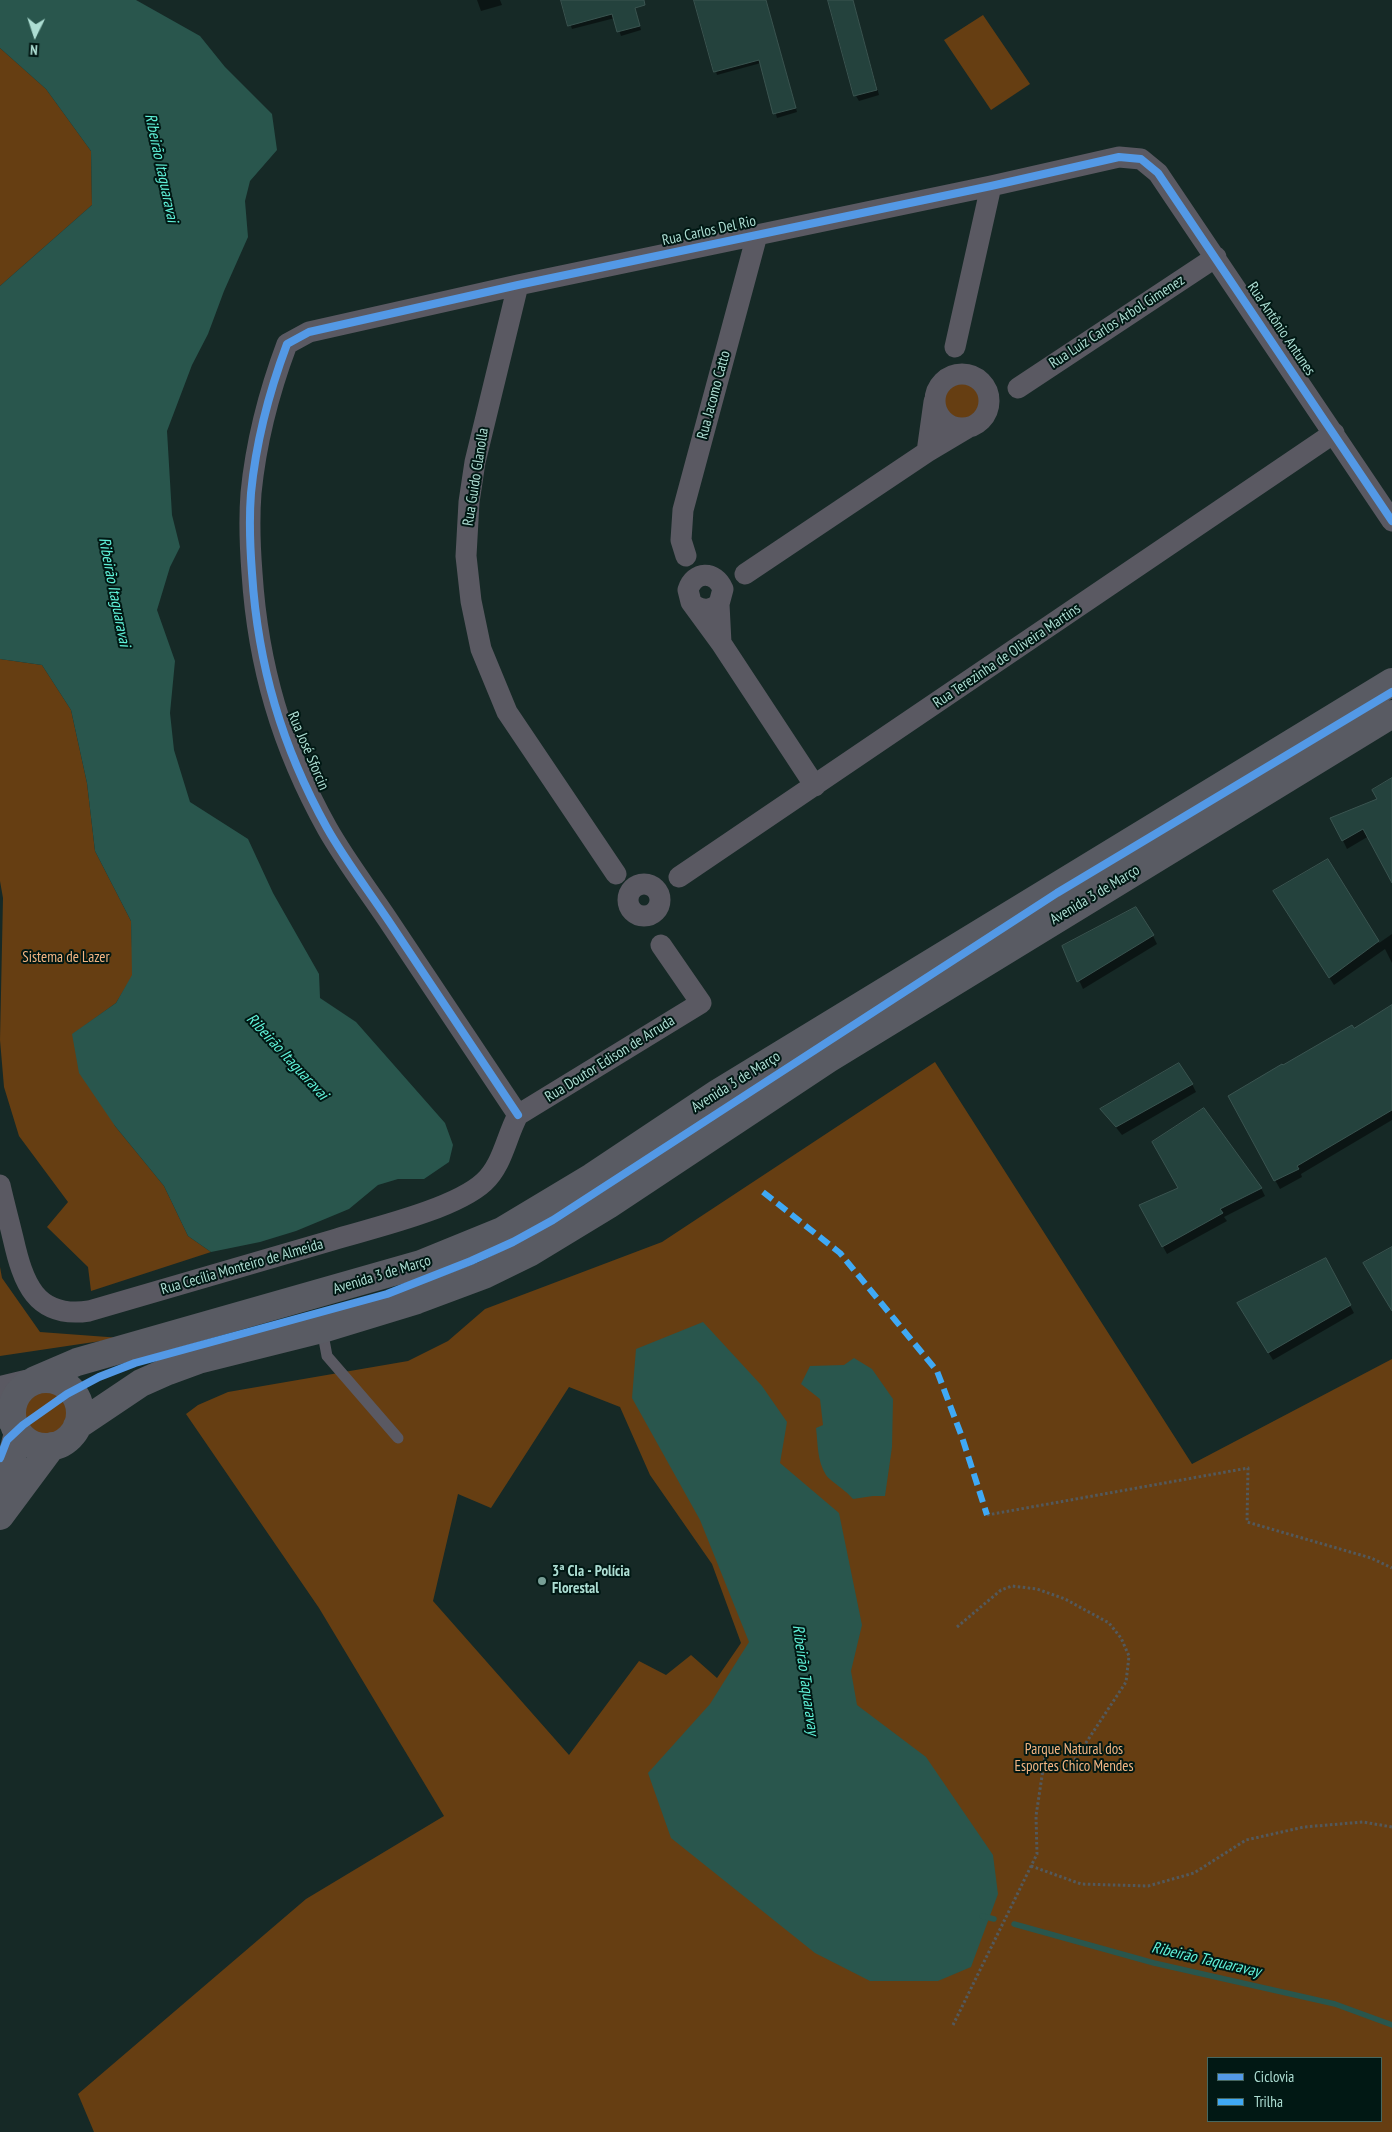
<!DOCTYPE html>
<html>
<head>
<meta charset="utf-8">
<style>
  body { margin:0 }
  #map { position:relative; width:1392px; height:2132px; overflow:hidden; background:#162926; font-family:"PT Sans Narrow",sans-serif }
  canvas { display:block }
  .legend { position:absolute; left:1207px; top:2057px; width:175px; height:65px; box-sizing:border-box; background:#011814; border:1px solid #466760; margin:0; padding:6px 9px; list-style:none; font-size:15px; color:#added3 }
  .legend li { display:flex; align-items:center; gap:10px; height:25px }
  .legend b { width:25px; border:1px solid #466760 }
  .north { position:absolute; left:10px; top:10px; width:50px; height:50px; -webkit-text-stroke:4px #011814; paint-order:stroke; rotate:184deg; font-size:14px; font-weight:700; line-height:20px; text-align:center; color:#added3 }
  .north::after { content:''; display:block; margin:auto; width:18px; height:22px; background:#added3; clip-path:polygon(50% 0,100% 100%,50% 72%,0 100%) }
</style>
</head>
<body>
<div id="map">
<canvas width="1392" height="2132"></canvas>
<ul class="legend">
<li><b style="height:6px;background:#5399e6"></b>Ciclovia</li>
<li><b style="height:6px;background:#3fa9f5"></b>Trilha</li>
</ul>
<div class="north">N</div>
</div>
<script>
const ctx = document.querySelector('canvas').getContext('2d');
ctx.lineJoin = 'round';
function fill(path, color) { ctx.fillStyle = color; ctx.fill(path, 'evenodd'); }
function strokePath(path, color, width, dash) { ctx.strokeStyle = color; ctx.lineWidth = width; ctx.lineCap = dash ? 'butt' : 'round'; ctx.setLineDash(dash || []); ctx.stroke(path); }
function write(font, color, halo, rows, align = 'center') {
  ctx.font = font + ' "PT Sans Narrow",sans-serif'; ctx.lineWidth = 4; ctx.setLineDash([]); ctx.textBaseline = 'middle'; ctx.strokeStyle = halo; ctx.fillStyle = color; for (const [text, x, y, turn = 0] of rows) {
    ctx.save(); ctx.translate(x, y); ctx.rotate((+turn || 0) * Math.PI / 180); ctx.textAlign = isNaN(turn) ? turn : align; if (halo) ctx.strokeText(text, 0, 0); ctx.fillText(text, 0, 0); ctx.restore();
  }
}
const green = new Path2D(`
  M983 15 1030 84 991 110 944 40Z
  M0 48 46 89 91 151 92 205 0 286Z
  M940 401a22 22 0 1 1 44 0a22 22 0 1 1-44 0Z
  M0 659 42 665 71 710 87 783 95 851 131 921 133 975 116 1003 73 1034 115 1126 164 1186 188 1236 211 1252 91 1291 88 1267 47 1227 68 1202 19 1136 4 1087 0 1040 3 898 0 881Z
  M935 1062 1192 1464 1392 1359V2132H94L78 2094 306 1899 444 1816 319 1608 186 1414 198 1405 228 1392 408 1361 448 1341 485 1309 662 1242ZM569 1387 620 1407 650 1475 712 1564 741 1643 717 1678 691 1655 666 1675 639 1661 569 1755 433 1601 458 1494 491 1508ZM1208 2058H1381V2121H1208Z
  M0 1267 2 1278 40 1332 121 1338 0 1356Z
  M25 1412a23 23 0 1 1 46 0a23 23 0 1 1-46 0Z`);
const water = new Path2D(`
  M0 0H136L200 36 225 67 272 114 277 150 250 181 245 201 248 237 224 291 208 334 192 365 167 431 172 515 180 547 170 567 157 610 175 661 170 713 174 750 190 802 248 839 273 893 319 974 320 998 356 1022 445 1123 453 1145 449 1162 424 1179H398L378 1185 349 1209 296 1231 260 1242 211 1252 188 1236 164 1186 115 1126 79 1073 72 1034 116 1003 132 975 131 921 95 851 87 783 71 710 42 665 0 659V286L92 205 91 151 46 89 0 48Z
  M703 1322 762 1386 787 1422 780 1463 839 1513 862 1625 851 1671 857 1705 926 1757 993 1855 998 1894 971 1967 938 1981H870L815 1953 671 1838 648 1773 710 1704 749 1642 700 1520 632 1398 636 1349Z
  M854 1358 872 1369 893 1399 892 1447 885 1496H873L853 1499C847 1491 829 1480 826 1475 817 1461 818 1444 816 1428L823 1425 820 1399 801 1384 810 1366 844 1365Z`);
const shadow = new Path2D(`
  M477 0H500L502 5 481 11Z
  M562 0H633L641 30 621 36 615 18 572 29Z
  M695 0H766L797 112 777 118 761 63 717 75Z
  M829 0H853L879 95 859 101 856 96Z
  M1392 780V880L1369 836 1347 849 1332 818 1379 800Z
  M1328 861 1379 943 1392 934V963L1385 949 1334 985 1279 900Z
  M1153 936 1157 944 1083 989 1064 947Z
  M1392 1007V1120L1301 1174 1302 1177 1280 1189 1230 1097Z
  M1192 1084 1196 1092 1122 1135 1102 1110Z
  M1261 1188 1265 1196 1224 1217 1227 1221 1167 1254 1141 1206Z
  M1325 1260 1354 1313 1273 1360 1239 1304Z`);
const stream = new Path2D(`
  M982 1916 994 1919
  M1014 1924 1154 1963 1335 2004 1392 2025`);
const building = new Path2D(`
  M561 0H644L645 5 635 8 640 26 617 32 612 14 568 26Z
  M694 0H766L796 108 773 114 759 60 714 72Z
  M828 0H853L877 90 854 96Z
  M1392 778V883L1363 829 1342 841 1330 818 1377 799 1372 790Z
  M1328 859 1379 941 1329 978 1273 891Z
  M1136 907 1154 935 1077 982 1062 946Z
  M1392 1005V1110L1297 1166 1299 1169 1274 1181 1228 1096 1282 1064 1283 1065 1352 1025 1354 1028Z
  M1179 1063 1193 1084 1116 1127 1100 1109Z
  M1204 1108 1262 1188 1220 1209 1223 1213 1162 1247 1139 1205 1178 1188 1152 1142Z
  M1392 1247V1311L1363 1263Z
  M1326 1258 1351 1305 1268 1353 1237 1303Z`);
const path = new Path2D(`
  M987 1515 1248 1468 1247 1522 1371 1558 1392 1568
  M957 1627 1001 1590 1012 1586 1037 1589 1065 1599 1109 1623 1121 1638 1129 1656 1126 1682 1072 1764
  M1031 1866 1081 1884 1148 1886 1194 1873 1246 1840 1304 1827 1363 1822 1392 1827
  M953 2025 1037 1854 1036 1816 1045 1756`);
const service = new Path2D(`
  M322 1329 327 1356 398 1438`);
const minor = new Path2D(`
  M518 285 475 462 469 502 466 556 471 601 481 649 507 712 616 874
  M955 347 991 186
  M935 401a27 27 0 1 1 54 0a27 27 0 1 1-54 0Z
  M1018 388 1216 257
  M934 402 927 452 969 427
  M686 556 681 540 683 510 757 235
  M745 574 927 452
  M695 606C704 611 711 610 719 604L723 589C715 570 694 571 688 590L691 602 721 643 719 604
  M721 643 815 786
  M679 877 1334 433
  M628 900a16 16 0 1 1 32 0a16 16 0 1 1-32 0Z
  M518 1115C475 1050 432 985 388 920 368 890 345 860 327 828 282 747 258 666 252 573 250 547 249 519 251 493 256 442 269 392 287 344L309 332 518 285 991 186 1119 157 1141 159 1158 173 1392 521
  M0 1185C4 1203 9 1221 13 1238 23 1282 35 1319 89 1311 170 1287 252 1264 333 1240 373 1228 455 1209 484 1182 503 1164 506 1137 518 1115L701 1003 661 945`);
const tertiary = new Path2D(`
  M0 1390 26 1384
  M0 1414 12 1417`);
const secondary = new Path2D(`
  M12 1413a34 34 0 1 1 68 0a34 34 0 1 1-68 0Z
  M35 1380 77 1362 421 1264 502 1231 592 1177 718 1093 1392 682
  M77 1426 141 1383 168 1371 198 1360 322 1329 417 1300 484 1275 529 1253 608 1205 828 1059 1392 714
  M0 1501 18 1433
  M0 1516 52 1446`);
const quiet = new Path2D(`
  M763 1192 840 1253 937 1371 962 1437 987 1515`);
const cycleway = new Path2D(`
  M518 1115C475 1050 432 985 388 920 368 890 345 860 327 828 282 747 258 666 252 573 250 547 249 519 251 493 256 442 269 392 287 344L309 332 518 285 991 186 1119 157 1141 159 1158 173 1392 521
  M0 1458 7 1440 23 1425 67 1394 99 1377 135 1363 387 1294 471 1261 513 1242 553 1220 1057 893 1392 692`);
const markers = [
  [542,1581,5,"#789f96"]
];
const streetNames = [
  ["Rua Carlos Del Rio",709,231,-12],
  ["Rua Luiz Carlos Arbol Gimenez",1117,322,-33],
  ["Rua Antônio Antunes",1281,329,56],
  ["Rua Jacomo Catto",714,395,-75],
  ["Rua Guido Glanolla",476,477,-81],
  ["Rua Terezinha de Oliveira Martins",1007,656,-34],
  ["Rua José Sforcin",308,751,67],
  ["Avenida 3 de Março",1095,895,-31],
  ["Rua Doutor Edison de Arruda",610,1059,-32],
  ["Avenida 3 de Março",736,1082,-32],
  ["Rua Cecília Monteiro de Almeida",242,1267,-16],
  ["Avenida 3 de Março",382,1275,-17]
];
const parkNames = [
  ["Sistema de Lazer",66,958],
  ["Parque Natural dos",1074,1750],
  ["Esportes Chico Mendes",1074,1767]
];
const poiNames = [
  ["3ª CIa - Polícia",552,1572],
  ["Florestal",552,1589]
];
const waterNames = [
  ["Ribeirão Itaguaravai",161,168,78],
  ["Ribeirão Itaguaravai",114,592,79],
  ["Ribeirão Itaguaravai",287,1057,47],
  ["Ribeirão Taquaravay",805,1680,82],
  ["Ribeirão Taquaravay",1206,1960,13]
];
fill(green, '#663e12');
fill(water, '#29564d');
fill(shadow, '#0007');
strokePath(stream, '#29564d', 5.5);
fill(building, '#24423d');
strokePath(building, '#3a5450', 1);
strokePath(path, '#53595c', 3, [2.5, 2.5]);
strokePath(service, '#5a5962', 11);
strokePath(minor, '#5a5962', 21);
strokePath(tertiary, '#5a5962', 28);
strokePath(secondary, '#595b63', 28);
strokePath(quiet, '#3fa9f5', 6, [12, 6]);
strokePath(cycleway, '#5399e6', 8);
for (const [x, y, r, color] of markers) { const dot = new Path2D(); dot.arc(x, y, r, 0, 2 * Math.PI); ctx.fillStyle = color; ctx.fill(dot); strokePath(dot, '#011814', 2); }
write('15px', '#added3', '#011814', streetNames);
write('15px', '#f3b583', '#011814', parkNames);
write('bold 15px', '#added3', '#011814', poiNames, 'left');
write('italic 16px', '#60f3da', '#011814', waterNames);
</script>
</body>
</html>
